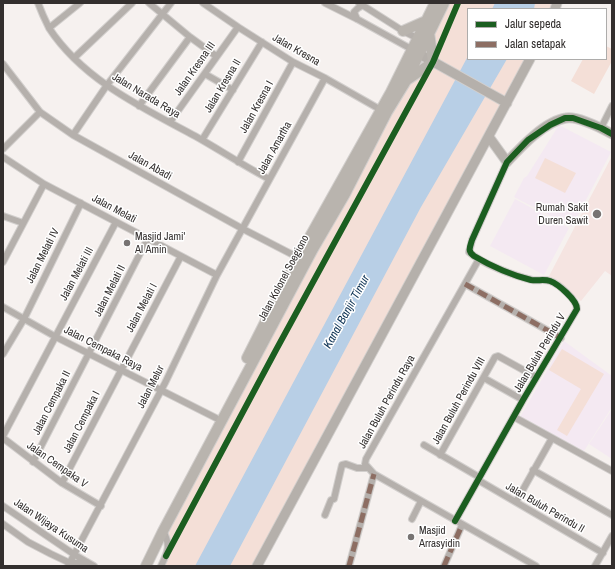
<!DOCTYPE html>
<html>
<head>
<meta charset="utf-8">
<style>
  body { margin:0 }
  #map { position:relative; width:615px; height:569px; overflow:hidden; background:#f6f1ef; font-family:"Archivo Narrow",sans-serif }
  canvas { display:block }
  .frame { position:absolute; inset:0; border:4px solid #332f2e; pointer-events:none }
  .legend { position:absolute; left:467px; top:8px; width:140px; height:52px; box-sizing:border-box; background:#fff; border:1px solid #adacab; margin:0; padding:5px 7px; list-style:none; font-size:12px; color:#332f2e }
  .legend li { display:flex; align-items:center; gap:8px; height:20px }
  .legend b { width:20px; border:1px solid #adacab }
</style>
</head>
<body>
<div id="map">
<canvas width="615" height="569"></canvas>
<div class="frame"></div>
<ul class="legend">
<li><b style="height:5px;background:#1b5e20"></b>Jalur sepeda</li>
<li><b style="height:5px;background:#8d6e63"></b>Jalan setapak</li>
</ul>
</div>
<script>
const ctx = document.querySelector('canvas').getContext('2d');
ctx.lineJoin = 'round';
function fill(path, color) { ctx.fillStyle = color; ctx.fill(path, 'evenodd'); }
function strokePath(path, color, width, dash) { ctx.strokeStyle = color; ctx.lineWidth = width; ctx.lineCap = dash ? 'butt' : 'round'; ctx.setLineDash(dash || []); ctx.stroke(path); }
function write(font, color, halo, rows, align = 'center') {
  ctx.font = font + ' "Archivo Narrow",sans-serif'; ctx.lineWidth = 3; ctx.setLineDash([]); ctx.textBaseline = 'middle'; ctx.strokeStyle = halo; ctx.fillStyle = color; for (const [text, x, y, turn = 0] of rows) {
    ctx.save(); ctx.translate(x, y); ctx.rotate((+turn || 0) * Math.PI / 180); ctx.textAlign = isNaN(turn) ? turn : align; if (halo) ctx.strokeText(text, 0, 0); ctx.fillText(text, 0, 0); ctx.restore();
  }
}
const education = new Path2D(`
  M559 125 611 152 572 227 514 197 524 178 527 176Z
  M515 199 569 228 544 275 490 246Z
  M564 341 612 376V407L584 451 520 417Z
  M612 409V459L589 444Z`);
const medical = new Path2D(`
  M612 156V276L605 271 581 301 548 278Z`);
const green = new Path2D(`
  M444 3H556L553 9H468V59H529L257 566H161L166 556 163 531ZM432 62 433 63 246 408Z
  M606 46 612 49V61L594 94 571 81 583 59H606Z
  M545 158 576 173 565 193 535 178Z
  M562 349 604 374 567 436 557 430 581 389 549 370Z`);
const water = new Path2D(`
  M495 3H535L534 9H492Z
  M468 56V59H507L421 207 230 566H195Z`);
const street = new Path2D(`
  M38 3C41 11 45 20 49 28 83 80 143 108 195 136 220 150 244 166 269 179
  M149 3 190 37 216 56
  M203 3 238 27 293 62 325 78 381 110
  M325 3 357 19 413 50
  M359 3 403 31 419 39
  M357 19 354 12 358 8 363 5
  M49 28 80 3
  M74 58 132 3
  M3 64 40 112 73 135 243 229 301 259
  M205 74 233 90
  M139 106 190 37
  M170 122 238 27
  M601 128 612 106
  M73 135 107 85 171 3
  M202 140 262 42
  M3 149 40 112
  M3 157 44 184 217 275
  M238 162 293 62
  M3 216 23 223
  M479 259 366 459 365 464 374 474 536 566
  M3 262 44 184
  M465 284 561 338
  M3 307 56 337 216 418
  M3 354 24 319 81 203
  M484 378 523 400
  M514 417 612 471
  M3 436 116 222
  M3 438 62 483 101 506
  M424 445 479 477
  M440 455 495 357 498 356 536 377
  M33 462 148 238
  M533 470 612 515
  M478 480 603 553
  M62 483 181 256
  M516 502 552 438
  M3 506 75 555 94 566
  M325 515 331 500 334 499 342 465 346 464 357 468H367
  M412 519 421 501
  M455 521 523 400 577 309C577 300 559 284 550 281 544 279 538 281 532 280 515 276 482 264 469 252L472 240 507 162
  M3 524 28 542 51 554 70 563 87 562
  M68 566 165 383 217 275 325 78
  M161 566C168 552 171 545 163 531
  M349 566 374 474
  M444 566 462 525
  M595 566 612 536`);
const secondary = new Path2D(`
  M555 9 557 3
  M414 51 507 103
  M489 137 507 162C521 147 545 121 566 118 578 116 601 128 612 134
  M257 566 442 223 530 59`);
const primary = new Path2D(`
  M403 31 428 20
  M407 80 433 62 429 32
  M247 358 293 267 391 92 435 3
  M146 566 163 531 313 249 345 194 387 112 406 81 444 3`);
const quiet = new Path2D(`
  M465 284 561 338
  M349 566 374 474
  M444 566 462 525`);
const cycleway = new Path2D(`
  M455 521 523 400 577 309C577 300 558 284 550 281 544 279 538 281 531 280 511 275 491 266 474 256 467 251 470 247 472 240L507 162 528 140 550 125 565 118H573L601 128 612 134
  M166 556 276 350 433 62 458 3`);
const markers = [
  [597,214,5,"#777372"],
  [127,243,4,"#777372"],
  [411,537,4,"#777372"]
];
const streetNames = [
  ["Jalan Kresna",296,50,30],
  ["Jalan Kresna III",195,69,-55],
  ["Jalan Kresna II",223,86,-59],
  ["Jalan Narada Raya",146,96,31],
  ["Jalan Kresna I",257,107,-61],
  ["Jalan Amartha",275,148,-61],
  ["Jalan Abadi",150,166,29],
  ["Jalan Melati",114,209,28],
  ["Jalan Melati IV",43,256,-63],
  ["Jalan Melati III",77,274,-62],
  ["Jalan Kolonel Soegiono",284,278,-62],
  ["Jalan Melati II",110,291,-63],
  ["Jalan Melati I",142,308,-62],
  ["Jalan Cempaka Raya",103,349,27],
  ["Jalan Buluh Perindu V",540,353,-59],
  ["Jalan Melur",151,387,-63],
  ["Jalan Buluh Perindu VIII",459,401,-61],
  ["Jalan Buluh Perindu Raya",387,402,-61],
  ["Jalan Cempaka II",52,403,-63],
  ["Jalan Cempaka I",82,422,-63],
  ["Jalan Cempaka V",57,465,35],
  ["Jalan Buluh Perindu II",545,508,30],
  ["Jalan Wijaya Kusuma",51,526,34]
];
const poiNames = [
  ["Rumah Sakit",588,208,"right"],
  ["Duren Sawit",588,221,"right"],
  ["Masjid Jami'",135,237],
  ["Al Amin",135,250],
  ["Masjid",419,531],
  ["Arrasyidin",419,544]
];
const waterNames = [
  ["Kanal Banjir Timur",347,312,-61]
];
fill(education, '#f4e9f2');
fill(medical, '#f5e4e1');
fill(green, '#f4dfd7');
fill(water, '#b8cfe6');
strokePath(street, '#d2cfcd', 8);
strokePath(secondary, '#d2cfcd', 11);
strokePath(primary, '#d2cfcd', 12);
strokePath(street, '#b5b0ac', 6);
strokePath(secondary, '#b5b0ab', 9);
strokePath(primary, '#b9b4ae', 10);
strokePath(quiet, '#8d6e63', 5, [10, 5]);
strokePath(cycleway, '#1b5e20', 6);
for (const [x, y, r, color] of markers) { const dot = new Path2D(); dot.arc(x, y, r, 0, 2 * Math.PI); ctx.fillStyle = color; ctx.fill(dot); strokePath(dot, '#fff', 1.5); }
write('11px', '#332f2e', '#fff', streetNames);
write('11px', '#332f2e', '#fff', poiNames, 'left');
write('italic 12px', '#0b3153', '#fff', waterNames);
</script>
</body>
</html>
